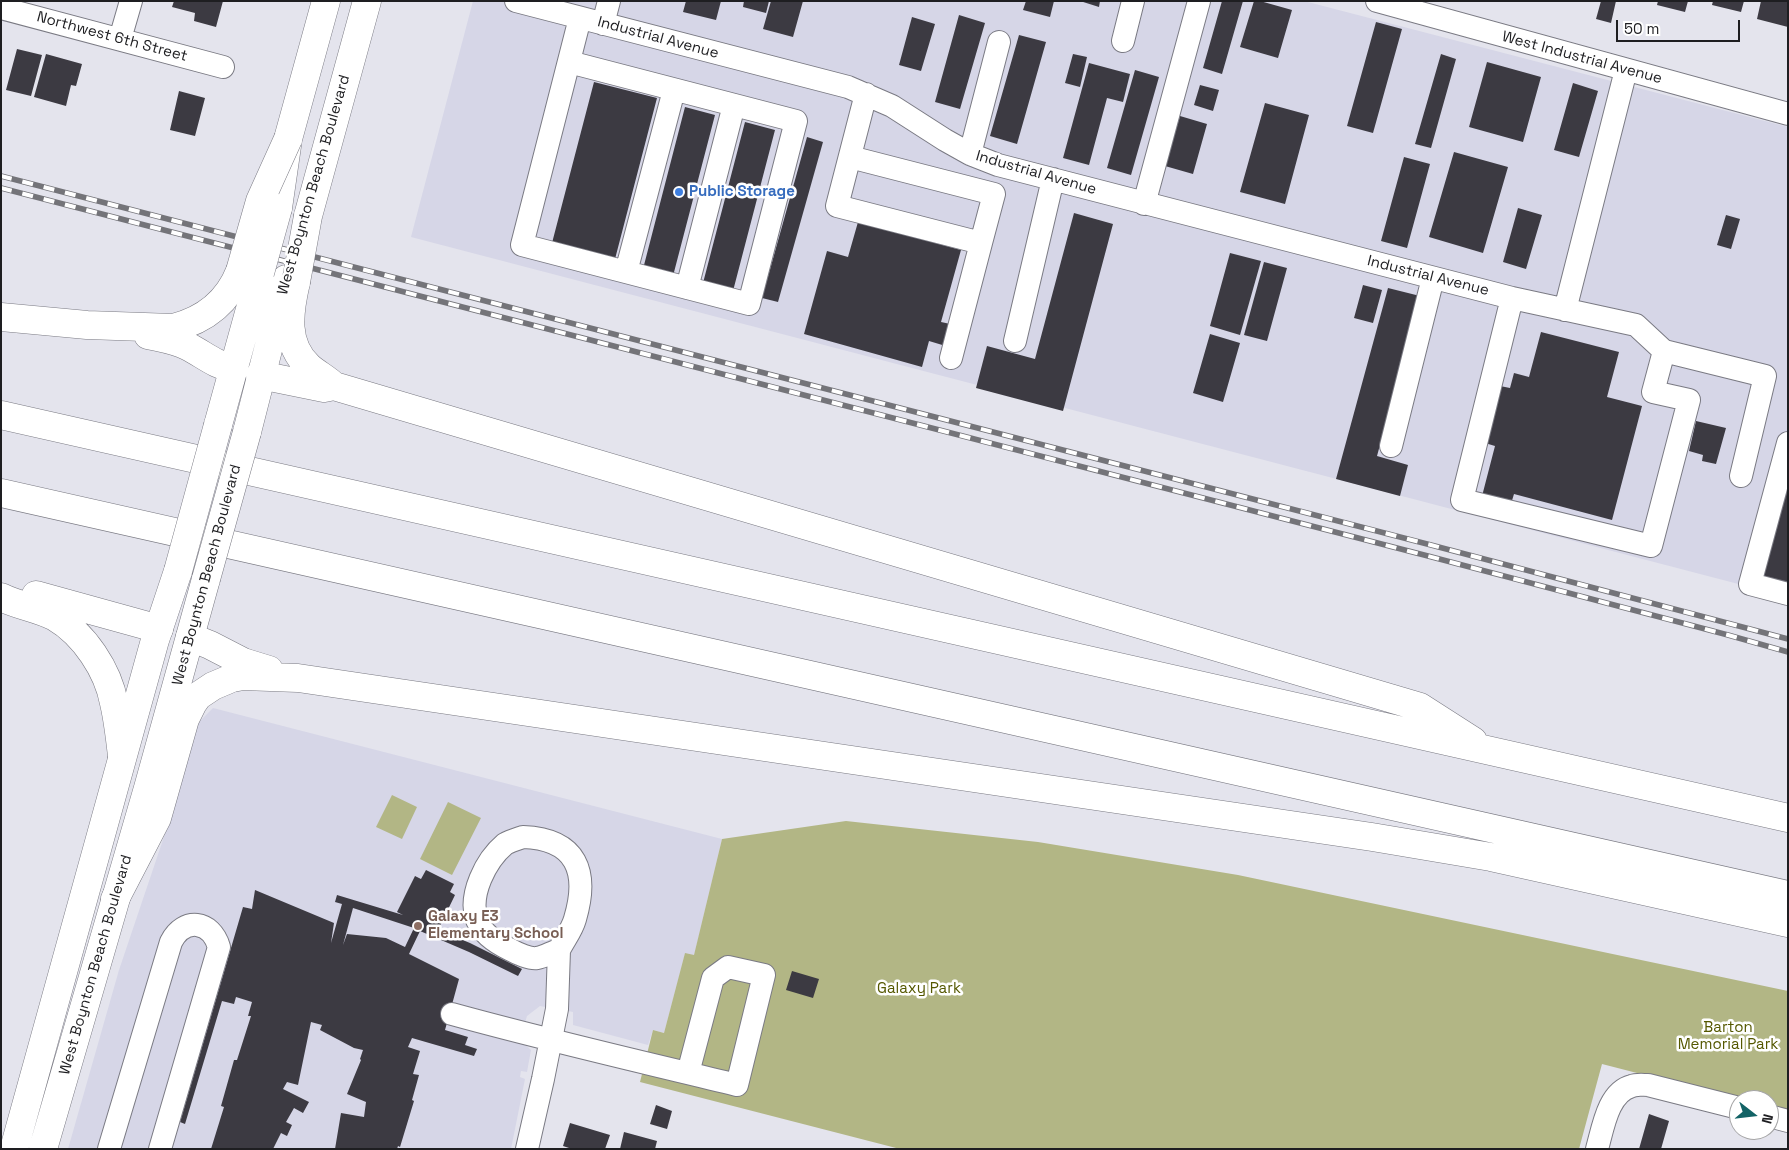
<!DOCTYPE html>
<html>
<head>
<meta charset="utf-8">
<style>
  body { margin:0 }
  #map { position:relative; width:1789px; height:1150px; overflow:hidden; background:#e4e4ed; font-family:"Space Grotesk",sans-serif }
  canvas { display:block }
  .frame { position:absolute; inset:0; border:2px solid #1e1e21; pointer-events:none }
  .north { position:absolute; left:1729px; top:1090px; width:50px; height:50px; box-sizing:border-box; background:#fff; border:1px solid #a5a5a6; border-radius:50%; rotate:106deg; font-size:14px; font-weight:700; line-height:20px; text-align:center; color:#1e1e21 }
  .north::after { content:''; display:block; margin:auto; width:18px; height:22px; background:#136366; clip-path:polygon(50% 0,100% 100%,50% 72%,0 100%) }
  .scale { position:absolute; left:1616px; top:20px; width:124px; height:22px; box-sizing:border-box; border:2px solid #1e1e21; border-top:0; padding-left:6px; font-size:15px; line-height:18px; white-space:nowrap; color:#1e1e21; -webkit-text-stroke:4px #fff; paint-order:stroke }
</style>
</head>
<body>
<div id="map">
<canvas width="1789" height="1150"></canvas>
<div class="frame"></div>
<div class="north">N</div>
<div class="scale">50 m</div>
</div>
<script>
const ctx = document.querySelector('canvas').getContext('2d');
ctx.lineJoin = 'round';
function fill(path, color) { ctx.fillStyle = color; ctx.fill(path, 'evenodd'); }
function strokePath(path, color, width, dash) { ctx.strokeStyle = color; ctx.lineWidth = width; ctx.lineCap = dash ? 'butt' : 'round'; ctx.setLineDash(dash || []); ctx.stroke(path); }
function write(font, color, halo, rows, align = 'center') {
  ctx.font = font + ' "Space Grotesk",sans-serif'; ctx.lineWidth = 5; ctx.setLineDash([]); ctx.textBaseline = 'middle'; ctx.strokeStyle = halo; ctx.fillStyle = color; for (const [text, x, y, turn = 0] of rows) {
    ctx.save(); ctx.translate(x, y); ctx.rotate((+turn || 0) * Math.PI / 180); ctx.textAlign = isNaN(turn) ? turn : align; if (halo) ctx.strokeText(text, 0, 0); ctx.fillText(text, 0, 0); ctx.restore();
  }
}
const built = new Path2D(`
  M473 1H1304L1788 127V597L411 237Z
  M213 708 722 839 694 956 685 954 664 1033 653 1030 648 1045 573 1025V1012L540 1006 527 1016 520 1040 531 1050 527 1072 521 1071 520 1077 525 1079 511 1149H68L119 970 172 813 197 724Z`);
const green = new Path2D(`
  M392 795 417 807 402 839 376 827Z
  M448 802 481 818 452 875 420 859Z
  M846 821 1038 842 1238 875 1788 991V1112L1769 1107V1100H1742L1602 1064 1579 1149H900L640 1082 653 1030 664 1033 685 953 694 955 722 839Z`);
const building = new Path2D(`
  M174 1H223L216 27 194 21 195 13 172 7Z
  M686 1H721L716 20 683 12Z
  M744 1H769L766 13 743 7Z
  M771 1H803L793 37 763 29Z
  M1026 1H1054L1050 17 1023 10Z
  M1080 1H1100L1099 7Z
  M1222 1H1243L1222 74 1203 68Z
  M1254 1H1260L1292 10 1278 58 1240 47Z
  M1601 1H1616L1611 23 1596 19Z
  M1658 1H1688L1685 12 1657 5Z
  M1713 1H1744L1741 12 1712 5Z
  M1761 1H1788V27L1757 19Z
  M959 15 985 23 960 109 935 102Z
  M912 17 935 24 921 71 899 65Z
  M1376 22 1402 29 1373 133 1347 126Z
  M1019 35 1046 42 1017 144 990 136Z
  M17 49 42 55 31 96 6 90Z
  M46 54 82 64 76 86 71 85 66 106 34 97Z
  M1073 54 1087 57 1080 87 1065 83Z
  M1441 54 1456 59 1431 148 1415 144Z
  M1487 62 1541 77 1523 142 1469 127Z
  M1089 63 1130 74 1123 102 1107 98 1089 165 1063 158Z
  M1135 70 1159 77 1131 175 1107 168Z
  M594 82 657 98 615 259 552 243Z
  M1573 83 1598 91 1579 157 1554 150Z
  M1200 85 1219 90 1213 111 1194 105Z
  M179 91 205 98 195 136 170 130Z
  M1265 103 1309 115 1285 204 1240 192Z
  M685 107 715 115 673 276 643 269Z
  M1180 116 1207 124 1193 174 1165 166Z
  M745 122 775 130 733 291 703 283Z
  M807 137 823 142 778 302 762 298Z
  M1454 152 1508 167 1483 253 1429 237Z
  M1404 157 1430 164 1407 248 1381 241Z
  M1518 208 1542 215 1526 269 1503 262Z
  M1074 213 1113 224 1063 411 976 388 987 346 1035 359Z
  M1726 215 1740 219 1731 249 1717 245Z
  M858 222 961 250 941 322 955 325 949 347 929 341 922 367 804 334 827 251 848 257Z
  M1230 253 1261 261 1240 335 1210 326Z
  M1264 262 1287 268 1267 341 1244 335Z
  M1363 285 1382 290 1373 323 1354 318Z
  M1388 288 1420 296 1377 456 1408 465 1400 496 1336 479Z
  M1541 332 1619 352 1607 397 1642 406 1612 520 1514 494 1510 507 1481 500 1495 446 1485 443 1500 386 1510 388 1514 373 1529 377Z
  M1210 334 1240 343 1223 402 1193 393Z
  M1696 421 1726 428 1716 464 1702 461 1703 455 1689 451Z
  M1788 484V584L1763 577Z
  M426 870 454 884 450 892 455 895 438 930 470 943 522 969 518 976 469 952 420 931 409 954 459 979 445 1030 468 1037 465 1045 477 1049 474 1056 412 1038 408 1047 420 1051 413 1074 419 1075 412 1100 414 1101 400 1147 398 1146 397 1149H335L341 1113 364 1117 366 1102 347 1094 361 1060 360 1059 363 1050 354 1048 320 1030 322 1025 311 1022 298 1085 287 1082 283 1089 309 1102 303 1113 294 1108 286 1122 292 1125 287 1136 281 1133 273 1149H211L224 1107 221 1106 234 1060H237L251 1016H248L252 1002 236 997 234 1004 222 1001 185 1124 180 1122 243 907 252 909 255 890 334 923 331 943 342 904 335 902 337 895 403 915 397 912 415 876 421 879ZM353 908 414 928 405 947 386 938 347 934 343 945Z
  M792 971 819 979 813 998 786 990Z
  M656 1105 672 1111 667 1129 650 1124Z
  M1649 1114 1669 1121 1661 1149H1639Z
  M570 1123 610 1135 605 1149H572L563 1146Z
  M624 1132 657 1141 655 1149H620Z`);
const minor = new Path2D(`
  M516 1 848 87 892 106 945 140 970 154 998 165 1512 298 1636 325 1664 351 1653 392 1689 400 1651 546 1462 500 1512 298
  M1377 1 1788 114
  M1 8 223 67
  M603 24 609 1
  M120 39 131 1
  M1123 41 1133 1
  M569 62 796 121 749 304 522 245 580 18
  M866 94 837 206 981 243 951 358
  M970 154 999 42
  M850 157 994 194 981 243
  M1144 204 1199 1
  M626 272 674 90
  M687 288 734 105
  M1565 310 1626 70
  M1015 341 1053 179
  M1664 351 1765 376 1741 476
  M1788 443 1750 584 1788 594
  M1391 446 1433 278
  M523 837C577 839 589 872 575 919 572 930 564 940 559 950 552 952 544 957 537 958 530 959 518 954 511 950 498 944 483 935 477 920 468 895 486 860 505 844 510 841 517 839 523 837Z
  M452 1014C546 1040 642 1062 737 1085L764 975 728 967 713 978 688 1073
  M1769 1116 1788 1121
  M109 1149 171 942C184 917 211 920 219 947L160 1149
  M527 1149 543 1079 557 1009 559 950
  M1597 1149C1603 1128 1608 1092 1632 1086 1637 1084 1643 1085 1648 1085L1739 1108`);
const major = new Path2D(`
  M278 208 288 139 326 1
  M308 216 367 1
  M218 425 260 273
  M247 432 286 279
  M14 1149 155 640 178 571
  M43 1149 148 788 206 579`);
const highway = new Path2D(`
  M296 282C289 312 284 344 309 367 317 374 327 379 334 386L1420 707 1473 741
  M1 317 87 325 173 328C205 320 228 302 240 271
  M148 335C161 338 175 340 187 346 205 355 213 364 234 369
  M260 375 324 388 334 386
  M1 415 1788 818
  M1 493 1788 895
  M36 595 159 629
  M1 597C19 606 38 608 55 617 84 634 108 670 114 703 118 720 120 738 122 756
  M190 637 210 645 243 662 269 670
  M115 899 157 818 185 719 193 703 198 696 213 686 232 678 243 676 298 678 1372 837 1491 857 1788 923`);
const rail = new Path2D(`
  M1 176 1431 545 1788 639
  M1 188 1428 556 1728 635 1788 652`);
const majorBridge = new Path2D(`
  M260 273 278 208
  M178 571 218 425
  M206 579 247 432`);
const highwayBridge = new Path2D(`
  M240 271 260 201 288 139
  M296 282 308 216`);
const markers = [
  [679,192,5,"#3f7fe0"],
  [418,926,5,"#8d6e63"]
];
const streetNames = [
  ["Northwest 6th Street",112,37,15],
  ["Industrial Avenue",658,38,15],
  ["West Industrial Avenue",1582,58,15],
  ["Industrial Avenue",1036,173,16],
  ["West Boynton Beach Boulevard",314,185,-74],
  ["Industrial Avenue",1428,276,14],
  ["West Boynton Beach Boulevard",207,575,-75],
  ["West Boynton Beach Boulevard",96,965,-74]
];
const shopNames = [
  ["Public Storage",689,192]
];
const educationNames = [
  ["Galaxy E3",428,917],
  ["Elementary School",428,934]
];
const parkNames = [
  ["Galaxy Park",919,989],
  ["Barton",1728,1028],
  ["Memorial Park",1728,1045]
];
fill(built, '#d6d6e7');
fill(green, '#b2b685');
fill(building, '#3c3a42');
strokePath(minor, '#7a7a83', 24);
strokePath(major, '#7a7a83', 29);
strokePath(highway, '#7a7a83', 29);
strokePath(minor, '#fff', 22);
strokePath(major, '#fff', 28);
strokePath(highway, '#fff', 28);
strokePath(rail, '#747479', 5.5);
strokePath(rail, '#fff', 4, [11]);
strokePath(majorBridge, '#7a7a83', 29, []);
strokePath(highwayBridge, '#7a7a83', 29, []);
strokePath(majorBridge, '#fff', 28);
strokePath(highwayBridge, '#fff', 28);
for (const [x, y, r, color] of markers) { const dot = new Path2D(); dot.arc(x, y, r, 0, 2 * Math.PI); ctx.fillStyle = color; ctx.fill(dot); strokePath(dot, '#fff', 2); }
write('15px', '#1e1e21', '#fff', streetNames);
write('bold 15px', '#366cbe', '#fff', shopNames, 'left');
write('bold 15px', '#785e54', '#fff', educationNames, 'left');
write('15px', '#555800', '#fff', parkNames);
</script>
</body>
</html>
